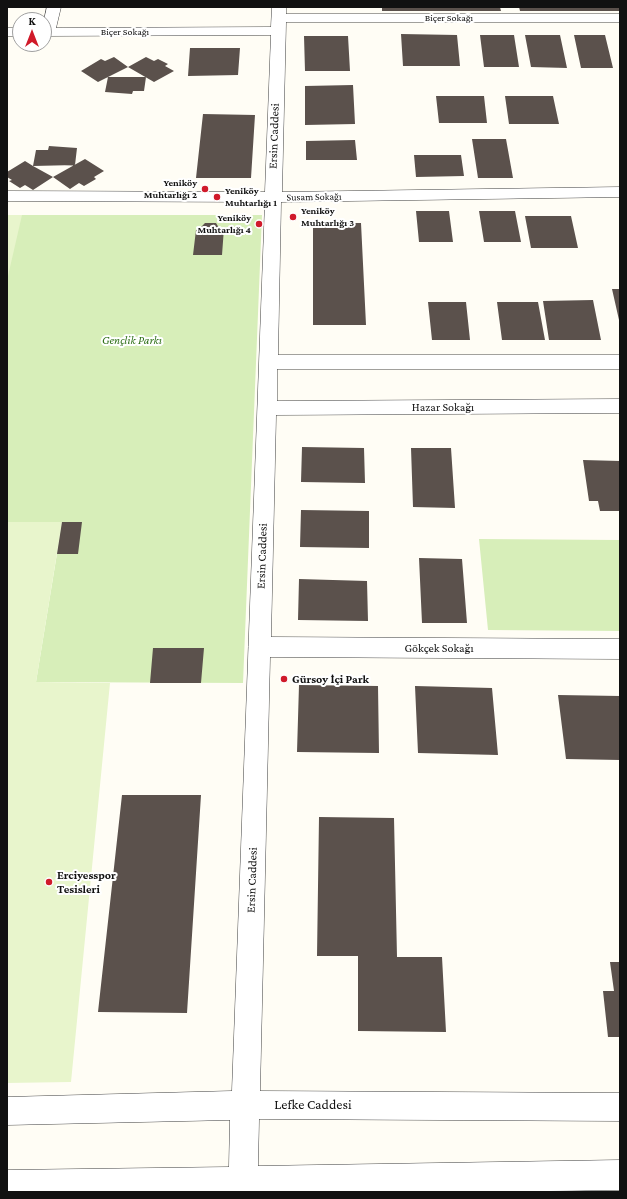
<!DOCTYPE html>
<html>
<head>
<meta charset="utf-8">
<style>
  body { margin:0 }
  #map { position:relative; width:627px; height:1199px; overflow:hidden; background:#fffdf5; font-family:"Crimson Pro",serif }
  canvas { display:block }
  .frame { position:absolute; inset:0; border:8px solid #111; pointer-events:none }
  .north { position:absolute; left:12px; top:12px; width:40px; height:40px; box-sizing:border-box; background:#fff; border:1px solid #a0a0a0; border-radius:50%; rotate:0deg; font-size:11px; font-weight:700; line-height:16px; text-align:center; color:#111 }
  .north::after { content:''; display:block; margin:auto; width:14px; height:18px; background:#d01a2a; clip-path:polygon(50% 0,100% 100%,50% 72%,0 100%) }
</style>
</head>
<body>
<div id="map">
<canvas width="627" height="1199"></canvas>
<div class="frame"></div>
<div class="north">K</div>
</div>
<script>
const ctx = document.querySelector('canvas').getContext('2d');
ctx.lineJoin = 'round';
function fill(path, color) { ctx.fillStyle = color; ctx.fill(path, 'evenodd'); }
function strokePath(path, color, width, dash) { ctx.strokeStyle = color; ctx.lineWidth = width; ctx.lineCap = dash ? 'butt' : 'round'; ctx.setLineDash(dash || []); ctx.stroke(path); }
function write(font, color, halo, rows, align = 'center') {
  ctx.font = font + ' "Crimson Pro",serif'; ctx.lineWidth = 4; ctx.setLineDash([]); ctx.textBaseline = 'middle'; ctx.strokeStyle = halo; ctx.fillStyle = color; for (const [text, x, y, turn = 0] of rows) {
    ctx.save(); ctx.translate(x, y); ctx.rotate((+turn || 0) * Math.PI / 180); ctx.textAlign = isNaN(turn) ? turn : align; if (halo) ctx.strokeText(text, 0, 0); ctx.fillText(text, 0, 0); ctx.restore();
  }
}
const green = new Path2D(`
  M7 215H262L243 683 36 682 62 523 7 522Z
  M479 539 620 540V631L488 630Z`);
const pitch = new Path2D(`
  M7 215H22L8 276H7Z
  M7 522H62L36 682 110 683 71 1082 7 1083Z`);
const building = new Path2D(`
  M382 7H500L501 11H382Z
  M519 7H620V11H520Z
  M401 34 457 35 460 66H403Z
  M480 35H514L519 67H484Z
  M525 35H560L567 68 531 67Z
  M574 35H605L613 68H581Z
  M304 36H348L350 71H305Z
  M190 48H240L238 75 188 76Z
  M114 57 128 67 98 82 81 71 101 59 105 61Z
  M146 57 154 61 158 59 168 64 165 66 174 71 154 82 128 67Z
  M108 77H146L144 91H133L132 94 105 92Z
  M353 85 355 124 305 125V86Z
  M436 96H484L487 123H439Z
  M505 96H553L559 124H509Z
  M203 114 255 115 251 178H196Z
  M472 139H506L513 178H478Z
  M355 140 357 160H306V141Z
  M49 146 77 148 75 165 33 166 36 150H48Z
  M414 155H461L464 176 416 177Z
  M85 159 104 171 94 177 96 179 84 186 79 183 70 189 53 177Z
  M25 161 33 166 53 177 33 190 25 185 20 188 9 181 12 180 7 177V172Z
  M416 211H449L453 242H419Z
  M479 211H515L521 242H484Z
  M525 216H571L578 248H531Z
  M205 223H216L219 228H224L222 255H193L196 230H198Z
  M313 223H361L366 325H313Z
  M612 289H620V320H619Z
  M593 300 601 340H549L543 301Z
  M428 302H466L470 340H432Z
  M497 302H538L545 340H502Z
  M302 447 364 448 365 483 301 482Z
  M411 448H451L455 508 413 507Z
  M583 460 620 461V511H600L598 501H589Z
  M301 510 369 511V548L300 547Z
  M62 522H82L78 554H57Z
  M419 558 462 559 467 623H422Z
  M299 579 367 581 368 621 298 620Z
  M153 648H204L201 683H150Z
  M299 685 378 686 379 753 297 752Z
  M415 686 492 688 498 755 418 753Z
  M558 695 620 696V760L566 759Z
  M122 795H201L187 1013 98 1012Z
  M319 817 394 818 397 957H442L446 1032 358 1031V956H317Z
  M610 962H620V1037H608L603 991H614Z`);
const minor = new Path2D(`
  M47 7H61L56 28 271 27 272 7H286V14H620V22H286L282 192 620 187V197L281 202 278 355H620V369H277V401L620 399V413L276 415 271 637 620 639V659L270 657 260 1091 620 1093V1121L259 1119 258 1166 620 1160V1190L482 1192H7V1170L229 1167 230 1120 7 1125V1097L232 1091 265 202 7 201V191L265 192 271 35 44 36V20Z
  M7 28H20V36H7Z`);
const markers = [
  [205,189,4,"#d01a2a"],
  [217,197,4,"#d01a2a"],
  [293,217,4,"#d01a2a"],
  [259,224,4,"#d01a2a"],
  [284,679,4,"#d01a2a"],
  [49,882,4,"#d01a2a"]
];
const farStreetnames = [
  ["Biçer Sokağı",449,18],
  ["Biçer Sokağı",125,32],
  ["Susam Sokağı",314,197,-1]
];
const farPoinames = [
  ["Yeniköy",197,183],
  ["Muhtarlığı 2",197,195],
  ["Yeniköy",225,191,"left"],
  ["Muhtarlığı 1",225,203,"left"],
  ["Yeniköy",301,211,"left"],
  ["Muhtarlığı 3",301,223,"left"],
  ["Yeniköy",251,218],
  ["Muhtarlığı 4",251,230]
];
const streetNames = [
  ["Ersin Caddesi",274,136,-88],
  ["Hazar Sokağı",443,407],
  ["Ersin Caddesi",262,556,-88],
  ["Gökçek Sokağı",439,648],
  ["Ersin Caddesi",252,880,-88]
];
const parkNames = [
  ["Gençlik Parkı",132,340]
];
const poiNames = [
  ["Gürsoy İçi Park",292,679],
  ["Erciyesspor",57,875],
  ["Tesisleri",57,889]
];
const nearStreetnames = [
  ["Lefke Caddesi",313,1105]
];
fill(green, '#d7eeb9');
fill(pitch, '#e8f5cc');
fill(building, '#5b514c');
strokePath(minor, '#444', 1);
fill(minor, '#fff');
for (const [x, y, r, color] of markers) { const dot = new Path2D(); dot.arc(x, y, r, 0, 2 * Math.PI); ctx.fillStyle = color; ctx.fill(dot); strokePath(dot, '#fff', 1.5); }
write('10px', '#111', '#fff', farStreetnames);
write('bold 10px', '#111', '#fff', farPoinames, 'right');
write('12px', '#111', '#fff', streetNames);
write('italic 12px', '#2f7019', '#fff', parkNames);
write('bold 12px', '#111', '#fff', poiNames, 'left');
write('14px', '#111', '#fff', nearStreetnames);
</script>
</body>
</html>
